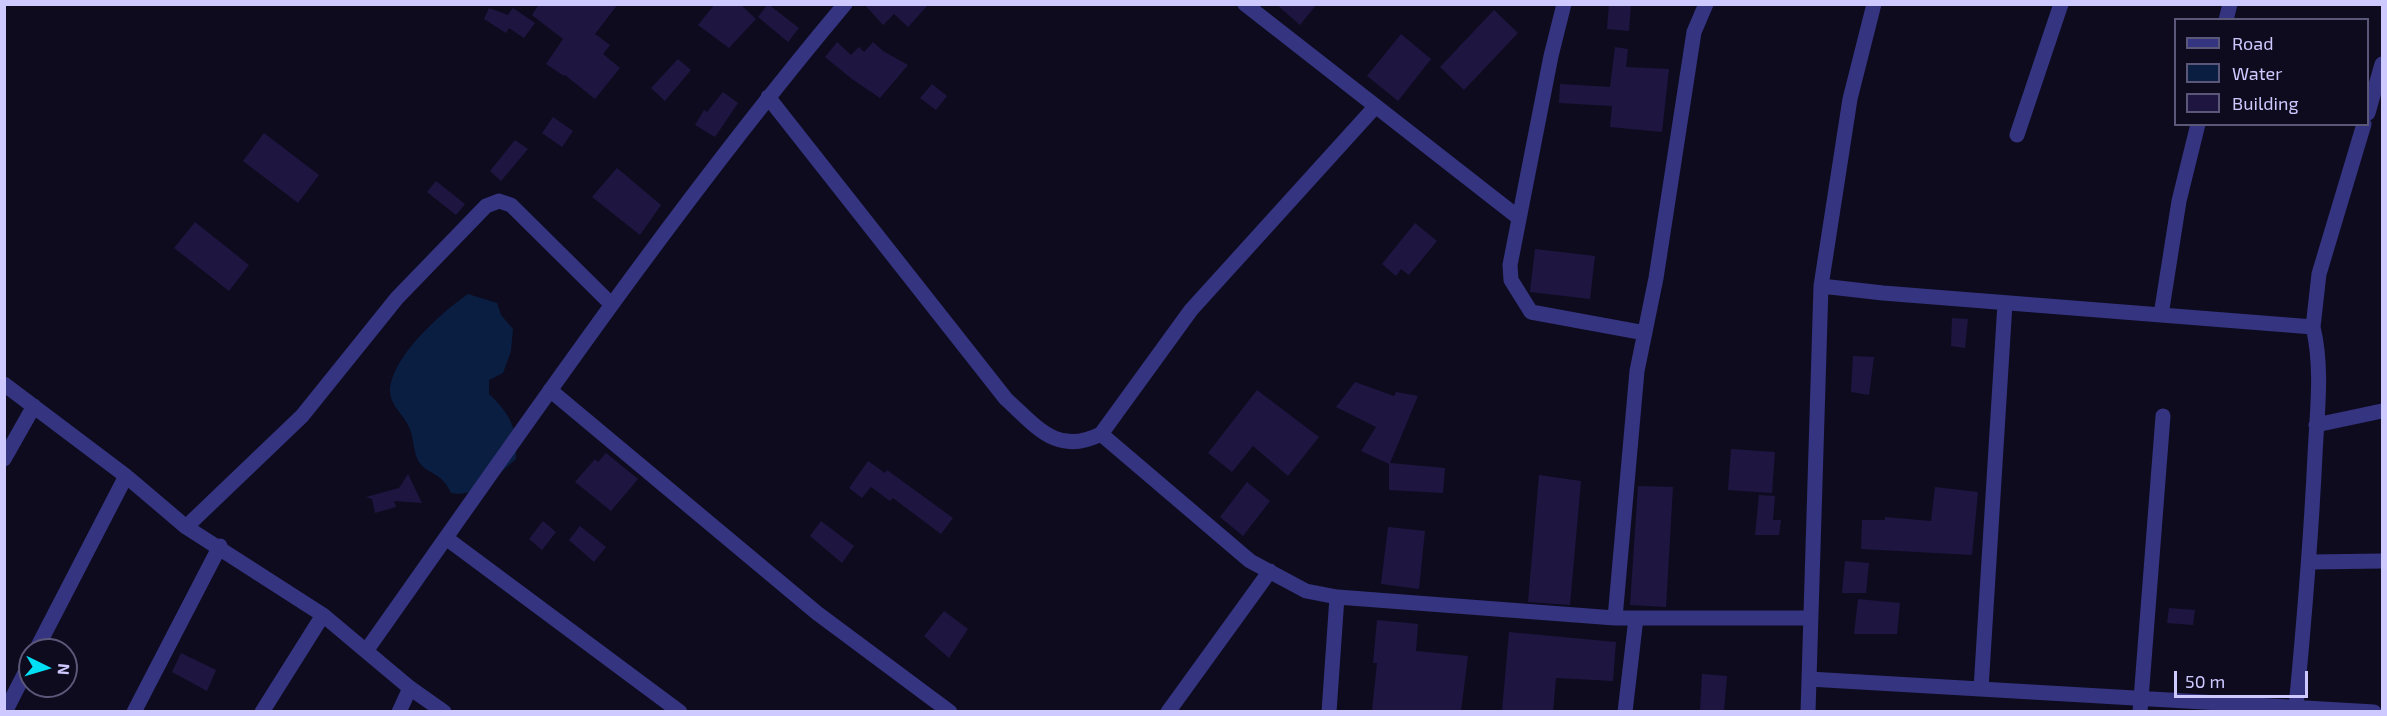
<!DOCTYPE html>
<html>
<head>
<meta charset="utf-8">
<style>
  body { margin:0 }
  #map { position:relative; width:2387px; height:716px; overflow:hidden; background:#0e0b1f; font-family:"Exo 2",sans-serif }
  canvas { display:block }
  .frame { position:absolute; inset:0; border:6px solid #cec9ff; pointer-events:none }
  .legend { position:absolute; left:2174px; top:18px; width:195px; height:108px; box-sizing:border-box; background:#0e0b1f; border:2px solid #5b5779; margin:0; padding:8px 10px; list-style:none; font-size:18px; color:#cec9ff }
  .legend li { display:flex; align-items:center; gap:12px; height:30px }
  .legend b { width:30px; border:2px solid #5b5779 }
  .north { position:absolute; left:18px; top:638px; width:60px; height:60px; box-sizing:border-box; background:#0e0b1f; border:2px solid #5b5779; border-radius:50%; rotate:95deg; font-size:16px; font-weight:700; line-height:24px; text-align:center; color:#cec9ff }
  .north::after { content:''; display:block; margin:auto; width:21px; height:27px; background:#00dff4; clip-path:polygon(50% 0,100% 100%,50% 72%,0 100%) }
  .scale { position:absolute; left:2174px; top:671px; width:134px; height:27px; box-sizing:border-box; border:3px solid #cec9ff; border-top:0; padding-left:8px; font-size:18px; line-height:21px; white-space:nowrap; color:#cec9ff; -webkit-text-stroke:4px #0e0b1f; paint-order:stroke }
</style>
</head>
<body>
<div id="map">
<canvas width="2387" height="716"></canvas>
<div class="frame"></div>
<ul class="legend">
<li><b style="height:8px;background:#353480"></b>Road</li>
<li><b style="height:16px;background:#091e40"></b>Water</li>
<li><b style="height:16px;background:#1e1640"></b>Building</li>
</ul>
<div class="north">N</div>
<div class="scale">50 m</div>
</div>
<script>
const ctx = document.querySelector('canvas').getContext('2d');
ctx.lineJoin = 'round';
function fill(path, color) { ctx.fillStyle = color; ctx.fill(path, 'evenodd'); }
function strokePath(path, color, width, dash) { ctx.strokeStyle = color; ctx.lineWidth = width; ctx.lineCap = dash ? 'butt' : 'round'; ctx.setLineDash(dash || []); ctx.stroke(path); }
const water = new Path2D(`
  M468 294 497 303 501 315 513 329 511 351 503 373 489 380V394C511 415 518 429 516 459 497 475 477 498 451 493 442 472 428 475 419 462 413 453 414 437 409 427 404 415 390 405 390 391 391 357 442 312 468 294Z`);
const building = new Path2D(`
  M539 4H618L595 34 610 45 603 54 620 68 595 99 565 75 564 76 546 64 563 39 532 15Z
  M715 4H740L756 19 729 48 698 25Z
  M768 4 799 28 788 42 758 17Z
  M864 4H929L908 27 894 14 883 25Z
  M1276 4H1317L1300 25Z
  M1609 4H1631L1629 31 1607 29Z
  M489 8 508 15 513 8 535 23 524 38 509 28 506 33 484 19Z
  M1494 10 1518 33 1464 90 1440 67Z
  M1401 34 1431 59 1398 101 1367 76Z
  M837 42 851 55 859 47 864 52 873 42 883 51 908 65 880 98 852 79 825 57Z
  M1615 47 1628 49 1626 67 1669 69 1662 132 1610 127 1612 106 1559 103 1560 84 1610 87Z
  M678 59 691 70 665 101 651 88Z
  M932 84 947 96 936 110 920 98Z
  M723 92 738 103 715 137 695 125 704 110 707 112Z
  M553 117 573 131 562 147 542 133Z
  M264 133 319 175 298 203 243 161Z
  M515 140 528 149 501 181 490 171Z
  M617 168 661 205 640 235 592 197Z
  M436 181 465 204 456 215 427 192Z
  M195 222 249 265 229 291 174 248Z
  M1415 223 1437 241 1409 275 1401 269 1396 276 1382 264Z
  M1535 249 1595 256 1590 299 1530 292Z
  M1952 318 1968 319 1965 348 1951 346Z
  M1853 356 1874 357 1869 395 1851 392Z
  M1355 382 1394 396 1396 392 1418 396 1390 463 1445 468 1443 493 1389 490V464L1361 451 1376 427 1336 407Z
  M1257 390 1319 437 1288 476 1253 446 1232 472 1208 453Z
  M1731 449 1775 452 1772 493 1728 490Z
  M606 453 638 479 611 511 575 482 595 459 598 462Z
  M868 461 885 473 887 470 953 518 941 534 893 498 890 501 871 487 862 498 849 488Z
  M408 474 422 503 394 501 396 507 375 513 372 499 366 497 399 488Z
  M1539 475 1581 481 1570 605 1528 602Z
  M1247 482 1270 501 1243 536 1220 517Z
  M1638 486 1673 487 1666 607 1630 605Z
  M1935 487 1978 492 1972 555 1861 549 1862 520H1885V517L1931 521Z
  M1759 495 1775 496 1773 520H1781L1779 535H1755Z
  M543 521 556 532 542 550 529 539Z
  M821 521 854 546 842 563 810 536Z
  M580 526 606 547 594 562 569 540Z
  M1388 527 1425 531 1419 589 1381 584Z
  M1845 561 1869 563 1866 593H1842Z
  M1858 599 1900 603 1897 634H1854Z
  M2169 608 2195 610 2193 625 2167 623Z
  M944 611 968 629 949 658 924 636Z
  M1377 620 1418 624 1416 651 1468 656 1461 711H1372L1377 663H1373Z
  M1509 632 1616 642 1613 681 1556 678 1553 711H1502Z
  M181 653 216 670 207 691 172 672Z
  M1702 674 1727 676 1724 711H1700Z`);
const street = new Path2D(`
  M1245 4 1519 218
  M1564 4 1551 56 1510 265 1511 280 1531 312 1645 333
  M2226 20 2230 4
  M768 97 1006 399C1037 427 1057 456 1101 434L1191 310 1375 107
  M2368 113 2382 64
  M2017 135 2061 4
  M1821 286 1883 293 2313 327 2319 274 2364 124
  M2161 315 2179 201 2198 124
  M4 384 126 476 186 527 323 615 410 688 444 712
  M550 390 817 613 950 712
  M2316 425 2382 411
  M1101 434 1250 561 1306 591 1337 597 1615 618H1811
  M4 459 34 406
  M186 527 302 416 397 298 486 206 499 201 511 205 611 304
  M446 538 680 712
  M2310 562 2382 561
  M1615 618 1637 371 1656 278 1694 32 1706 4
  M36 650 126 476
  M366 651C521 432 672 210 845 4
  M1809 679 2374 712
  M1981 689 2005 303
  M2296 707C2304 623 2311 539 2315 455 2317 412 2323 368 2313 327
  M5 712 30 663
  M134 712 220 546
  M262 712 323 615
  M399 712 410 688
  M1168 712 1270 571
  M1329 712 1337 597
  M1625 712 1636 618
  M1808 712 1821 286 1850 99 1874 4
  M2140 712 2163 416`);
fill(water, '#091e40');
fill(building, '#1e1640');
strokePath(street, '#353480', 15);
</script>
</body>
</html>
